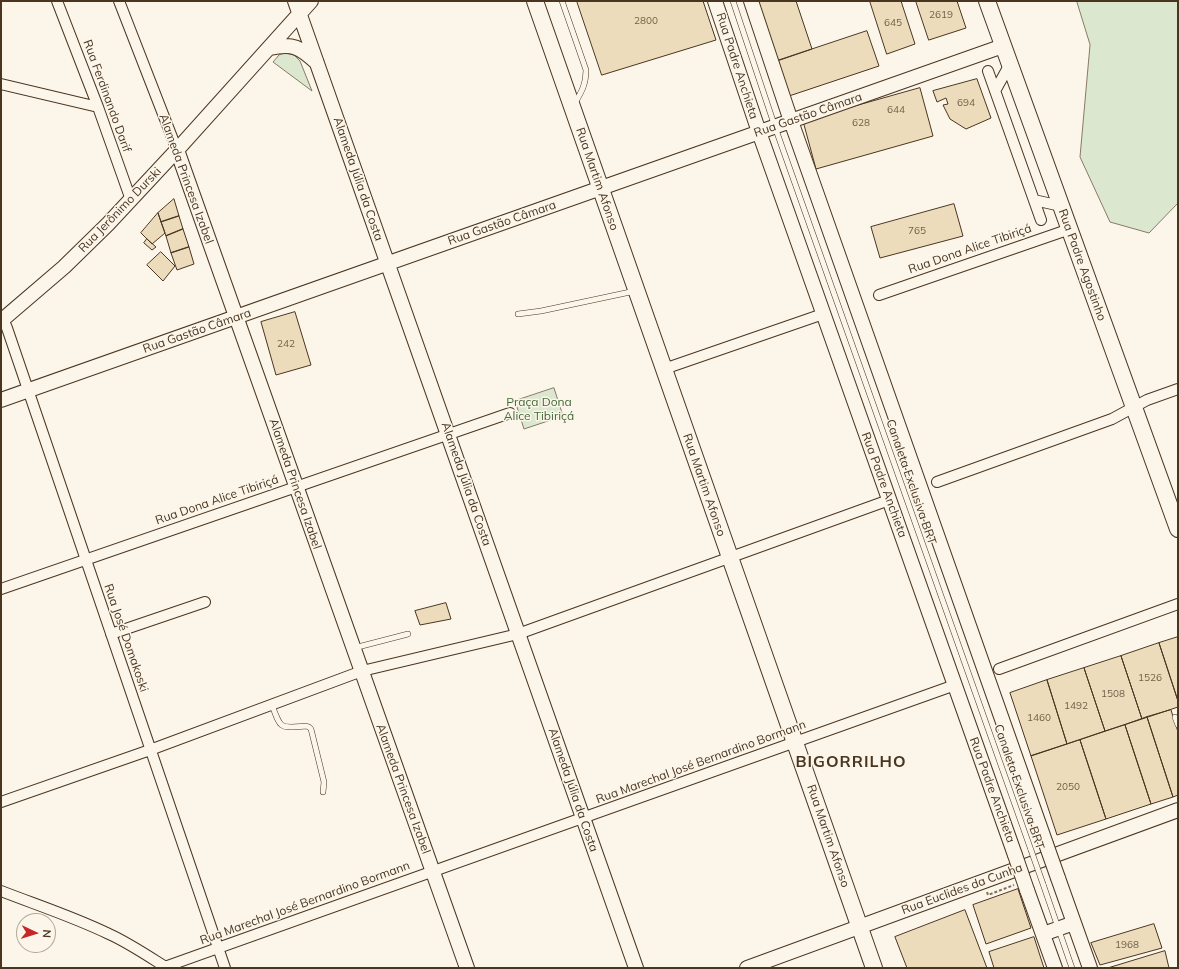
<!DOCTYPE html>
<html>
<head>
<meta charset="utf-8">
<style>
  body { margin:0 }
  #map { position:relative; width:1179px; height:969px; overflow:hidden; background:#fbf6e9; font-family:Mulish,sans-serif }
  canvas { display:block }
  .frame { position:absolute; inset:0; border:2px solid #4a3520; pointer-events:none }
  .north { position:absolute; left:16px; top:913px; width:40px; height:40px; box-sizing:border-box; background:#fbf6e9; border:1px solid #b4a999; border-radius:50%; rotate:94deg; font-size:11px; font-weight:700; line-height:16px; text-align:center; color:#4a3520 }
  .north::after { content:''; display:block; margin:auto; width:14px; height:18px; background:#c62828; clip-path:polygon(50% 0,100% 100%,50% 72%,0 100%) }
</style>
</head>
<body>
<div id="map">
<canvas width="1179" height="969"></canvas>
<div class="frame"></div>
<div class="north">N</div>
</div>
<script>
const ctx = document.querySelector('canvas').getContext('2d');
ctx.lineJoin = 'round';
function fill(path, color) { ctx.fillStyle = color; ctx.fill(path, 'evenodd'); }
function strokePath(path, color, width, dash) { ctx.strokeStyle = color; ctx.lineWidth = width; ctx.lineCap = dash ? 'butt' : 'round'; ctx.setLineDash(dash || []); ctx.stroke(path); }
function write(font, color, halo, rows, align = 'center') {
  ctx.font = font + ' Mulish,sans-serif'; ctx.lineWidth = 3; ctx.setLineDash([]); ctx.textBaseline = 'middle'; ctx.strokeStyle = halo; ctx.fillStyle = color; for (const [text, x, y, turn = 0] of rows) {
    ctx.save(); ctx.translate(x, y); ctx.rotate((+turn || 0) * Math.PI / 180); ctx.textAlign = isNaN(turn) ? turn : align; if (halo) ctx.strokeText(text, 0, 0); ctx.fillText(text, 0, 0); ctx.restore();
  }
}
const green = new Path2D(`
  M1077 1H1178V203L1149 233 1110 222 1080 157 1090 45Z
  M285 53 294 55 300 61 312 91 273 62 279 55Z
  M554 388 563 416 524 429 515 401Z`);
const building = new Path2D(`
  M577 1H703L716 40 602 75Z
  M757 1H796L812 49 777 61Z
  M870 1H901L915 44 887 54Z
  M916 1H957L966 28 929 40Z
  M867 31 879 66 789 96 777 61Z
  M977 79 991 118 966 129 950 119 943 105 948 104 946 98 937 102 933 91Z
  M920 88 933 136 816 169 803 121Z
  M174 199 179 216 161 222 158 213Z
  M954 204 963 236 880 258 871 227Z
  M158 213 165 233 152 244 141 233Z
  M179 216 183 229 166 236 161 222Z
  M183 229 189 247 171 253 166 236Z
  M147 239 156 247 152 250 144 243Z
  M189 247 194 264 177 270 171 253Z
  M161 252 175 266 163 281 147 265Z
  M295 312 311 365 276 375 261 322Z
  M446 603 451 619 420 625 415 611Z
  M1178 637V701L1159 643Z
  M1159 643 1178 701V707L1142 719 1121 656Z
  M1121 656 1142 719 1105 731 1084 668Z
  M1084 668 1105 731 1067 744 1047 680Z
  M1047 680 1067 744 1031 756 1010 693Z
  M1171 710 1178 732V795L1173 797 1147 717Z
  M1147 717 1173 797 1151 804 1125 725Z
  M1125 725 1151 804 1106 819 1080 740Z
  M1080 740 1106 819 1057 835 1031 756Z
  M1018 889 1031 928 986 944 973 905Z
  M965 910 987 968H907L895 937Z
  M1154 924 1162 948 1100 965 1091 943Z
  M1034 937 1044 968H994L989 952Z
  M1165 951 1169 968H1108Z`);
const path = new Path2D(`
  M987 892 988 895 1014 885`);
const lane = new Path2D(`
  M562 1 586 70C586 84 582 91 575 103
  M733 1 775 127 1031 850
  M518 314 541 311 635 291
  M354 648 408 634
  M272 705C281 730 280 728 306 726L309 727 311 729 324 782 323 792
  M1175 717 1178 725
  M1043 884 1072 968`);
const street = new Path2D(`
  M57 1 98 107 131 200
  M119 1 177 150
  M988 71 1041 220
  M1 84 98 107
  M995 91 1010 64
  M1034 200 1061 206
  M879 295 1070 229
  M1 316 3 319 7 328 225 968
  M664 369 823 314
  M937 482 1112 419 1147 400 1178 389
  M1 589 510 413
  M111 634 205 602
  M999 669 1178 604
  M1 802 150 750 362 671 518 634 889 500
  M1 891C37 905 74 917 109 934 129 943 148 956 167 968
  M162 968 955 685`);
const secondary = new Path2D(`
  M295 1 636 968
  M715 1 759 132 1015 855
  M751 1 791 121 1046 844
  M270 48C293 43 300 47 317 63
  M177 150 467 968
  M1 321 64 267 108 224 177 150 311 1
  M1 400 1003 46
  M1058 878 1090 968
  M1027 890 1055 968
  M1043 934 1074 923
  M747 968 1178 810`);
const primary = new Path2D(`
  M535 1 874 968
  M987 1 1178 529`);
const laneBridge = new Path2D(`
  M1031 850 1043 884`);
const secondaryBridge = new Path2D(`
  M1046 844 1058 878
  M1015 855 1027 890`);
const numberNames = [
  ["2619",941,15],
  ["2800",646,21],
  ["645",893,23],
  ["694",966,103],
  ["644",896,110],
  ["628",861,123],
  ["765",917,231],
  ["242",286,344],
  ["1526",1150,678],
  ["1508",1113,694],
  ["1492",1076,706],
  ["1460",1039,718],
  ["2050",1068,787],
  ["1968",1127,945]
];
const streetNames = [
  ["Rua Padre Anchieta",737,66,72],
  ["Rua Ferdinando Darif",107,96,70],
  ["Rua Gastão Câmara",808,115,-19],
  ["Alameda Princesa Izabel",186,179,70],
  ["Alameda Júlia da Costa",358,179,71],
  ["Rua Martim Afonso",597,179,71],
  ["Rua Jerônimo Durski",120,210,-46],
  ["Rua Gastão Câmara",502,223,-19],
  ["Rua Dona Alice Tibiriçá",970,249,-19],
  ["Rua Padre Agostinho",1082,265,70],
  ["Rua Gastão Câmara",197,331,-19],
  ["Canaleta Exclusiva BRT",911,482,71],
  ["Alameda Princesa Izabel",295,484,71],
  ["Alameda Júlia da Costa",466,484,71],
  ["Rua Martim Afonso",704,485,71],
  ["Rua Padre Anchieta",884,485,70],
  ["Rua Dona Alice Tibiriçá",217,500,-19],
  ["Rua José Domakoski",126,638,71],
  ["Rua Marechal José Bernardino Bormann",701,762,-20],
  ["Canaleta Exclusiva BRT",1019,787,71],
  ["Alameda Princesa Izabel",403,789,70],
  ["Alameda Júlia da Costa",573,790,71],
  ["Rua Padre Anchieta",992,790,70],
  ["Rua Martim Afonso",828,836,71],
  ["Rua Euclides da Cunha",962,889,-20],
  ["Rua Marechal José Bernardino Bormann",305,903,-20]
];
const parkNames = [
  ["Praça Dona",539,402],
  ["Alice Tibiriçá",539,416]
];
const districtNames = [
  ["BIGORRILHO",851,762]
];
fill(green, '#dce7d0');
strokePath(green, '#887966', 1);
fill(building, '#ecdcbc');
strokePath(building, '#4a3520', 1);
strokePath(lane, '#4a3520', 6);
strokePath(street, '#4a3520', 12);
strokePath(secondary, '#4a3520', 16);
strokePath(primary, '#4a3520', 18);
strokePath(path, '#7f6f5c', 2, [3, 2]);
strokePath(lane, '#fbf6e9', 5);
strokePath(street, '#fbf6e9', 10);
strokePath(secondary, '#fbf6e9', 14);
strokePath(primary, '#fbf6e9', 16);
strokePath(laneBridge, '#4a3520', 6, []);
strokePath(secondaryBridge, '#4a3520', 16, []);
strokePath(laneBridge, '#fbf6e9', 5);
strokePath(secondaryBridge, '#fbf6e9', 14);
write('10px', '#725f47', null, numberNames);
write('12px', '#4a3520', '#fbf6e9', streetNames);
write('12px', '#436837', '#fbf6e9', parkNames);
ctx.letterSpacing = '1px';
write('bold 16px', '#4a3520', '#fbf6e9', districtNames);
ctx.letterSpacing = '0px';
</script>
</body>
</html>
